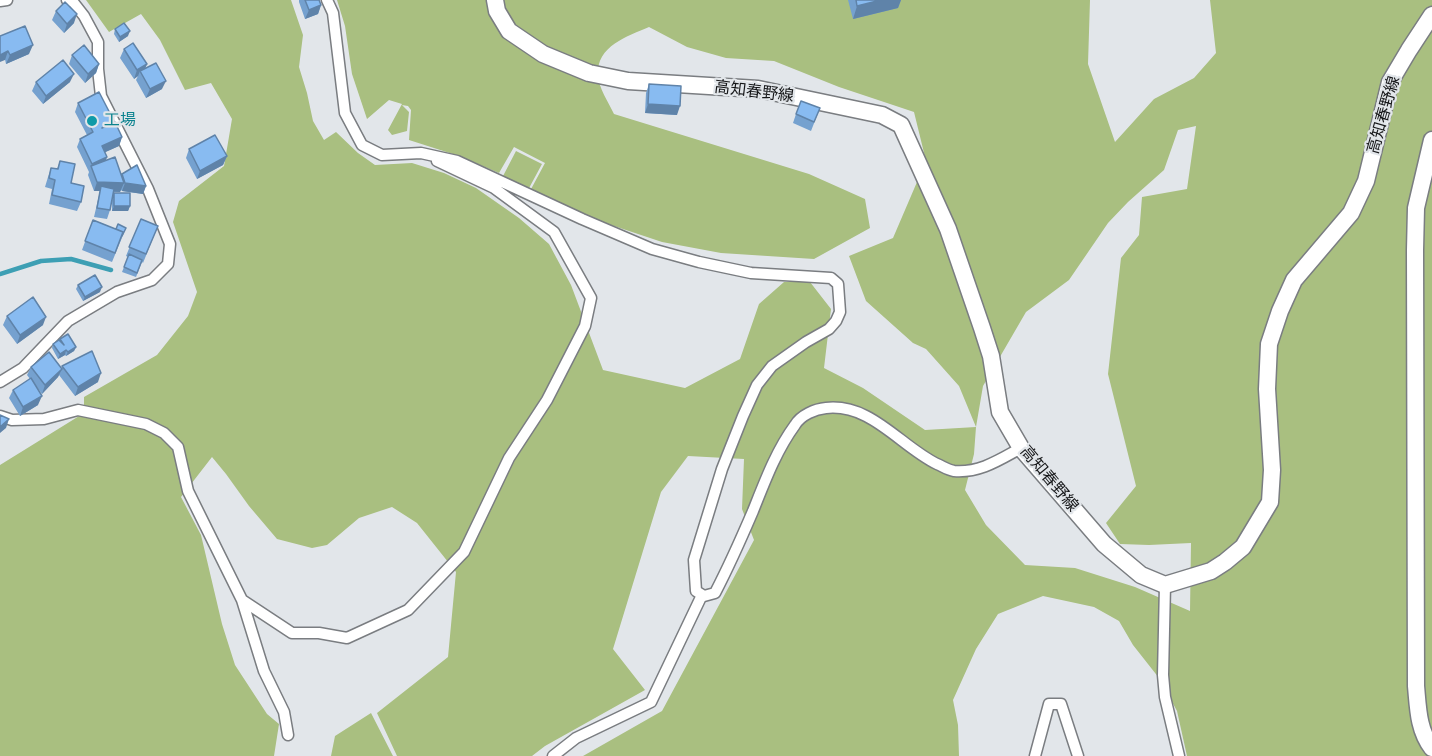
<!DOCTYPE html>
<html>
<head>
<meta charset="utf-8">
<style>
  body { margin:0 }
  canvas { display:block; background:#e2e6ea }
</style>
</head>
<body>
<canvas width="1432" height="756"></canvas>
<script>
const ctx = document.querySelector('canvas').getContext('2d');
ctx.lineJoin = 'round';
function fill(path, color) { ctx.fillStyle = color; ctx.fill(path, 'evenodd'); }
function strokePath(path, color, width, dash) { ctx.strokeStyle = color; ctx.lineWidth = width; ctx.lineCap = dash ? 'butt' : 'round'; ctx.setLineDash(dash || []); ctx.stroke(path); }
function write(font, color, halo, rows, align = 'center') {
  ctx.font = font + ' "Fira Sans","Noto Sans JP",sans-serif'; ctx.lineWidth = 4.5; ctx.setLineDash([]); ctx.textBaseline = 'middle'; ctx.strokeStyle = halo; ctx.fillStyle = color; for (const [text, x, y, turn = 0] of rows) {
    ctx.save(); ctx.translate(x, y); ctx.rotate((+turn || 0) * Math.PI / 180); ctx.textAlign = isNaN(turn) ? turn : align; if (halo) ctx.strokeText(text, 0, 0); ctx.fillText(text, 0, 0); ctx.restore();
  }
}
const green = new Path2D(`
  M86 0H291L303 35 299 67 307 93 313 121 324 140 336 132 358 153 375 165 412 163 444 173 476 188 519 218 549 244 571 285 603 370 685 388 740 359 759 304 784 282H810L831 309 824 368 863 388 925 430 976 427 959 386 926 349 913 343 866 301 849 256 893 238 926 161 914 112 839 87 774 61 726 58 687 47 649 27C628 36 596 46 598 75 598 87 609 103 614 114L809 174 865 199 870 228 814 259 721 253 662 242 605 223 530 191 545 163 514 147 499 173 459 156 409 140 411 110 408 106 402 105 409 112 407 131 392 135 388 130 402 104 389 100 367 119 352 74 345 26 337 0H1090L1088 64 1115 142 1154 99 1194 78 1216 53 1210 0H1432V756H1187L1177 711 1159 678 1133 645 1119 621 1094 607 1043 596 998 614 976 649 953 700 958 725 959 756H583L662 711 754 540 742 509 744 459 688 456 661 492 613 649 645 690 545 746 532 756H397L377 713 448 657 456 572 417 523 392 507 359 518 327 545 312 548 277 539 249 506 226 474 212 457 181 497 201 535 222 624 235 665 267 714 279 724 274 756H0V465L84 413V397L157 355 188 316 197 292 173 222 179 201 224 166 232 119 211 83 185 90 160 40 141 14 109 32ZM1196 126 1187 189 1142 197 1139 235 1121 258 1108 374 1136 486 1106 523 1120 544 1149 545 1191 543 1190 611 1135 587 1075 568 1025 565 986 525 965 490 974 454 976 427 983 386 1026 312 1069 280 1108 223 1128 202 1164 170 1178 130Z
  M516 151 542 164 528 190 502 178Z
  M371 713 393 756H331L335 736Z`);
const stream = new Path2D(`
  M0 274 41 261 71 259 111 270`);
const street = new Path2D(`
  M327 0 333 13 345 113 362 145 382 155 421 153 457 161 582 219 652 249 699 262 751 273 831 278 838 284 840 312 836 321 829 329 806 342 772 366 757 385 743 416 722 469 694 560 696 591 704 596 715 593C729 566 741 539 753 511 765 481 776 451 795 425 801 415 815 409 826 408 871 403 900 446 937 464 942 466 948 470 954 471 980 473 999 460 1021 448
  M0 1 7 0
  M0 382 23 368 68 321 117 292 152 280 168 264 170 244 148 189 101 96 98 69V42L84 16 73 2 67 0
  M0 416 12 420 44 419 78 410 146 424 164 433 178 447 188 491 242 600 292 633H319L347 638 408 610 464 552 509 458 547 400 585 326 591 298 554 232 494 188 437 161
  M1165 585 1163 675 1165 697 1179 756
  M242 600 264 671 284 712 288 735
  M553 756 576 738 651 702 702 595
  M1035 756 1049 704H1061L1078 756`);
const primary = new Path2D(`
  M495 0 497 11 509 31 543 54 589 73 628 81 758 89 882 115 901 125 948 229 982 328 991 356 1000 412 1021 448 1104 544 1141 575 1165 585 1211 571 1225 562 1243 547 1270 502 1272 470 1267 389 1269 344 1280 311 1294 280 1351 213 1366 181 1390 82 1409 50 1432 15
  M1432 140 1416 208 1415 250 1416 686C1418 707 1418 730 1432 748`);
const wall = new Path2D(`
  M299 0H319L321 5 318 14 305 19 299 2Z
  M848 0H901L898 8 853 19Z
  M56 11 74 23 64 33 52 20Z
  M115 29 128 36 119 42 114 34Z
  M0 36 29 54 6 64Z
  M124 49 147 64 145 69 162 89 146 98 136 80 138 76 134 79 120 58Z
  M72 55 99 64 96 73 85 83 69 64Z
  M36 82H70L43 104 32 91Z
  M649 84 677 115 645 113 646 93Z
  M78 103 114 121 113 123 122 137 119 146 105 152 107 157 105 161 121 176 122 174 146 186 143 194 122 191 121 190 120 192H114L113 194 130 206 128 211H112V200L110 210 107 219 94 217 100 191H94L88 175 89 172 77 147 80 139 87 135 75 112Z
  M820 108 811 131 793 123 796 114Z
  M189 149 227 156 223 165 197 179 186 158Z
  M60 161 81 202 77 211 49 204 52 189 45 187 48 177 51 168 57 169Z
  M141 219 158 226 143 263 142 262 136 277 122 272 128 257 126 256Z
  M93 220 116 229 126 228 112 262 82 250Z
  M78 285 100 292 83 301 76 289Z
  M7 316 43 325 17 344 3 325Z
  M60 339 76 347 74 351 66 356 65 355 58 359 52 348 53 344 59 341Z
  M62 366 98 382 75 396 59 375 58 377 42 394 36 386 38 405 20 416 9 398 13 390 30 379 27 375 31 367 62 368Z`);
const shadedWall = new Path2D(`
  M881 0H901L898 8 853 19 857 6Z
  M321 5 318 14 305 19 309 10Z
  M77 14 74 23 64 33 67 24Z
  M130 31 128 36 119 42 120 37Z
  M33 45 29 54 6 64 10 55Z
  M8 51 5 60 0 62V55Z
  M99 64 96 73 85 83 88 74Z
  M147 64 143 73 140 71 138 76 134 79 137 70Z
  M74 74 70 82 43 104 46 96Z
  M166 81 162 89 146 98 150 89Z
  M648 104 680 106 677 115 645 113Z
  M122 137 119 146 99 155 102 146Z
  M227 156 223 165 197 179 200 171Z
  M107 157 104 166 91 167 92 164Z
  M97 182 124 183 120 192 100 191 101 186 100 191H94Z
  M125 183 146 186 143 194 122 191Z
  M114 206H130L128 211H112Z
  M102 287 100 292 83 301 85 297Z
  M46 317 43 325 17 344 20 335Z
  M76 347 74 351 66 356 68 352Z
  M66 350 65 355 58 359 60 354Z
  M62 369 58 377 42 394 45 385Z
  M101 373 98 382 75 396 78 387Z
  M42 396 38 405 20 416 23 407Z
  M9 419 6 428 0 433V427Z`);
const building = new Path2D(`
  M305 0H319L321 5 309 10Z
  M856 0H881L857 6Z
  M65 2 77 14 67 24 56 11Z
  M124 23 130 31 120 37 115 29Z
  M25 26 33 45 10 55 8 51 0 55V36Z
  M133 43 147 64 137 70 124 49Z
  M84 45 99 64 88 74 72 55Z
  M63 60 74 74 46 96 36 82Z
  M156 63 166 81 150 89 140 71Z
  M649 84 681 86 680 106 648 104Z
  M99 92 114 121 102 128 115 122 122 137 102 146 107 157 92 164 80 139 93 132 78 103Z
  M801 101 820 108 814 122 796 114Z
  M215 135 227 156 200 171 189 149Z
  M115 157 124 183 97 182 91 166Z
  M60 161 75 164 71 183 84 186 81 202 52 195 55 180 49 178 51 168 58 169Z
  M137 165 146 186 125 183 122 174Z
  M101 186 114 189 110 210 97 208Z
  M114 193H130V206H114Z
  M141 219 158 226 146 254 129 247Z
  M93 220 123 232 115 253 85 241Z
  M118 224 126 228 122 236 123 232 116 229Z
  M129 254 142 260 137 273 124 267Z
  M95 275 102 287 85 297 78 285Z
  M33 297 46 317 20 335 7 316Z
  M68 334 76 347 68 352 66 350 60 354 53 344 59 340 64 345 60 339Z
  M92 351 101 373 78 387 62 366Z
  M49 352 62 369 45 385 31 367Z
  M31 378 42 396 23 407 13 390Z
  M0 415 9 419 0 427Z`);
const markers = [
  [92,121,6,"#0f9aa8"]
];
const streetNames = [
  ["高知春野線",754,92,7],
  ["高知春野線",1384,115,-74],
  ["高知春野線",1049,479,50]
];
const cultureNames = [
  ["工場",104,121]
];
fill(green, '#a9bf80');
strokePath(stream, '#3d9fb4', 4.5);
strokePath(street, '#7a7d81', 13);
strokePath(primary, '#7a7d81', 19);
strokePath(street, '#fff', 10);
strokePath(primary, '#fff', 16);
fill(wall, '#75a1cf');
fill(shadedWall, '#5f83a9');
fill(building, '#88bbf1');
strokePath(building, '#5f83a9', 1.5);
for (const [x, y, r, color] of markers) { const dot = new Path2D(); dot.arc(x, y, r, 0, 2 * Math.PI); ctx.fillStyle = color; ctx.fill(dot); strokePath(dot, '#e2e6ea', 2); }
write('16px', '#151618', '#e2e6ea', streetNames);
write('16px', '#0d838f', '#e2e6ea', cultureNames, 'left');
</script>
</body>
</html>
